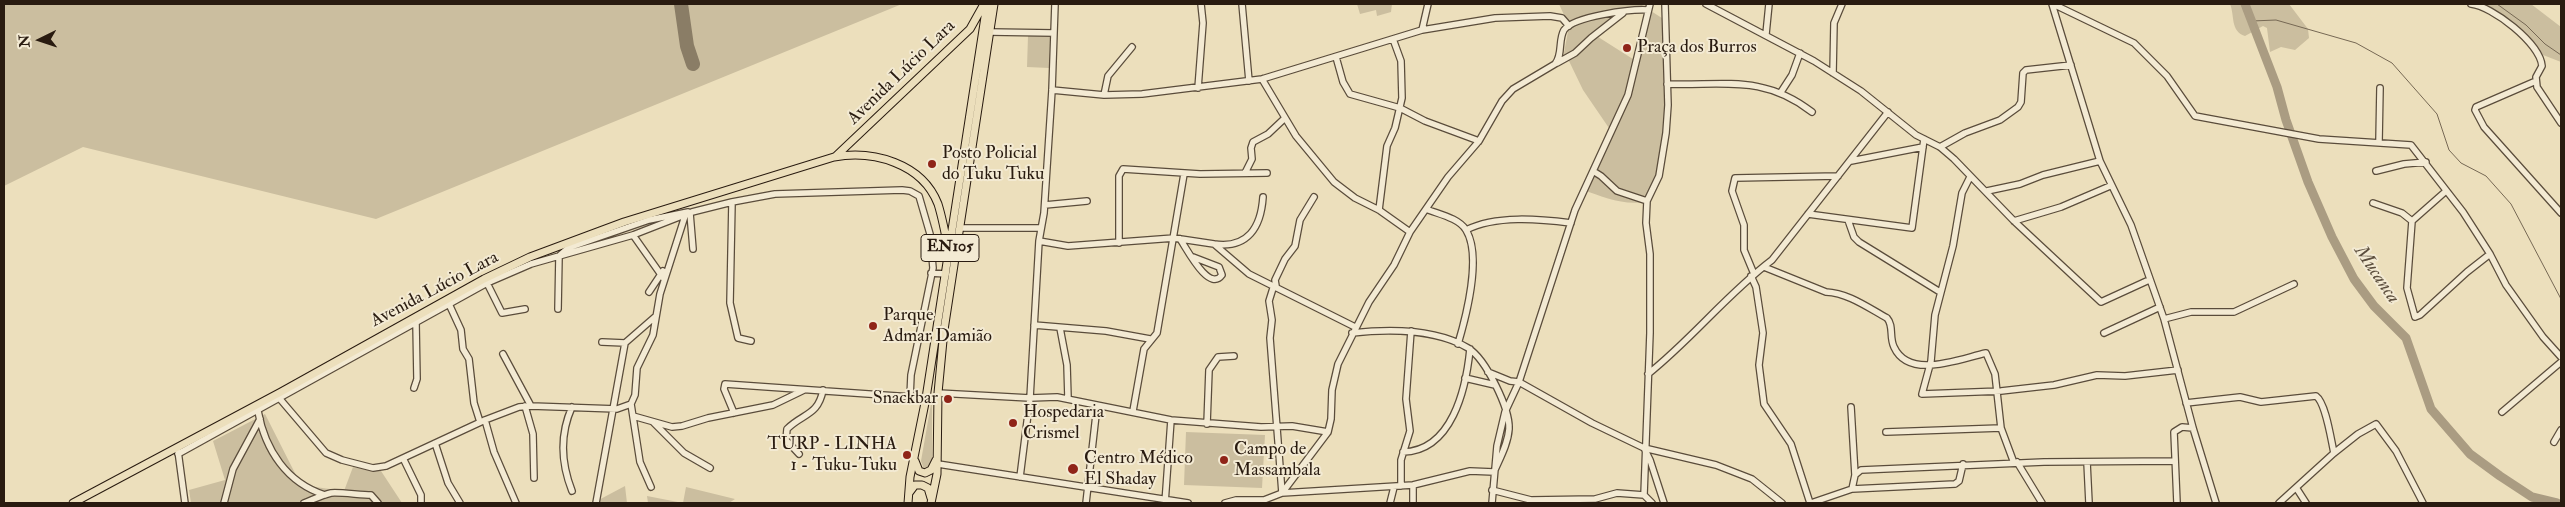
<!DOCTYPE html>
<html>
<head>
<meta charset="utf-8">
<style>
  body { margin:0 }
  #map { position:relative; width:2565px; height:507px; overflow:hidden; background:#ecdfbc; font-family:"IM FELL Double Pica",serif }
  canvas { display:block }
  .frame { position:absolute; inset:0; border:5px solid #291b10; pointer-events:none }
  .north { position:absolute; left:15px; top:15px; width:50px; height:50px; -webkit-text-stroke:4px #f3ead3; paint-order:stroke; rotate:266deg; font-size:14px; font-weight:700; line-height:20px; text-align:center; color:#291b10 }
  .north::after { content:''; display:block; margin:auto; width:18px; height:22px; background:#291b10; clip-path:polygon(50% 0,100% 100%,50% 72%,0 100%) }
</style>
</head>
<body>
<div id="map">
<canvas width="2565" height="507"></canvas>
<div class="frame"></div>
<div class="north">N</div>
</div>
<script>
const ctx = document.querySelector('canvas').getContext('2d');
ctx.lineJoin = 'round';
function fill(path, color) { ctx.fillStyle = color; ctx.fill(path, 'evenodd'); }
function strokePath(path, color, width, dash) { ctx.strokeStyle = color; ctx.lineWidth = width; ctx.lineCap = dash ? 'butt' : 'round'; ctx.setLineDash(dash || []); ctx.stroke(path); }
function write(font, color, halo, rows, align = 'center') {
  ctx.font = font + ' "IM FELL Double Pica",serif'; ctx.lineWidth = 4; ctx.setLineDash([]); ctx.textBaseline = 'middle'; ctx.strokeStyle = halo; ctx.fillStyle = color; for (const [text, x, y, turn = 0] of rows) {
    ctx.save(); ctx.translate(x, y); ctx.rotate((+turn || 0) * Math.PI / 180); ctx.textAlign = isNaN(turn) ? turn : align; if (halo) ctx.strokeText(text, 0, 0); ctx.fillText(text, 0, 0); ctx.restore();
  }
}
const green = new Path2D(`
  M4 4H902L376 219 83 147 4 186Z
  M1357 4H1392L1391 12 1377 16 1376 10 1360 14Z
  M1559 4H1640L1665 20 1668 105 1659 176 1647 201C1628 207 1602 197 1584 190L1611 131 1583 90 1569 61 1563 58 1569 26ZM1648 10 1636 61 1595 35 1625 11Z
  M2230 4H2289L2308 29 2309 38 2295 50 2281 47 2270 52 2267 28 2263 26 2245 36C2230 31 2235 16 2230 4Z
  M2471 4H2531L2561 27V62L2538 53 2511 25Z
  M1028 36H1050L1049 68 1027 67Z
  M932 398V460L928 468 924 469 921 461Z
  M265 414 301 485 344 491 353 467 381 471 402 503H191L189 490 225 480 213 441Z
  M1186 432 1265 435 1262 488 1184 485Z
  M625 486 627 503H593Z
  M686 487 735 499 729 503H648L647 496 683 503Z`);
const stream = new Path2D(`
  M2497 4 2526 25 2545 44 2561 55
  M2252 21 2276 20 2356 43 2392 63 2437 114 2449 150 2461 163 2486 176 2511 204 2561 299
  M887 503H888`);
const river = new Path2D(`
  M2245 4 2277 87 2286 120 2308 182 2332 237 2354 279 2374 306 2406 338 2431 409 2470 454 2500 476 2532 497 2557 503`);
const taxiway = new Path2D(`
  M681 4 687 46 693 64`);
const minor = new Path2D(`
  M1242 4 1249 81
  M1706 4 1814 61 1861 91 1916 135 1940 147 1954 159 2014 221 2101 302 2149 280
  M2052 4 2100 161 2131 225 2164 319 2193 428 2216 503
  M2053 4 2134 43 2167 76 2195 116 2319 139 2411 145 2463 212 2490 254 2506 285 2543 337 2561 357
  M2471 4C2492 6 2540 43 2542 66L2536 77 2537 87 2561 123
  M1422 30 1428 4
  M990 32 1054 33
  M1766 34 1769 4
  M1336 57 1343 82 1350 94 1400 108 1425 121 1479 141
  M1557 63 1575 53 1591 38 1623 13
  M1833 73 1834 23 1842 4
  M1262 79 1296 136 1334 182 1355 198 1379 210 1410 232
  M2536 81 2476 107 2475 110 2484 127 2561 213
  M1667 84C1724 86 1763 74 1812 112
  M1198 88 1203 23 1201 4
  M1052 90 1104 95 1142 94 1262 79 1422 30 1495 18 1550 16 1562 18 1569 26
  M1781 92 1792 75 1800 53
  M1104 95 1108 76 1132 47
  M2379 141 2380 88
  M1940 147 1965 133 2000 120 2018 107 2021 102 2023 73 2026 70 2071 65
  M1851 161 1923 147
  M1593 171 1601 176 1617 191 1647 201
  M2376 171 2404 164 2426 162
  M1245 173 1252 159 1251 148 1253 142 1268 134 1285 118
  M1970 177 1962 193 1953 246 1935 315 1931 361 1922 394 2001 391 2054 385 2097 375 2125 376 2178 370
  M1987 191 2020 184 2043 175 2100 161
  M2446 191 2412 221 2407 288 2415 317 2420 315 2467 272 2490 254
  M732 202 730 303 738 338 751 341
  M2373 203 2402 213 2412 221
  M1045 205 1087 201
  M1426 209C1438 214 1459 218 1466 230 1482 256 1466 317 1458 344
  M1379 210 1387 146 1395 128 1402 98 1401 61 1393 39
  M690 213 693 249
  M1808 214 1912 228 1924 139
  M1848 220 1854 237 1859 242 1940 292
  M2014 221 2061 207 2110 186
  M960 228H1040
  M1466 230C1496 215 1539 219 1571 223
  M633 235 664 279
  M1180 239C1187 249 1209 293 1222 275L1219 267 1193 257
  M1039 241 1068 246 1174 238 1214 244 1249 274 1355 327
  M1119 243V176L1123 169 1200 174 1267 173
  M1214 244C1248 249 1261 227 1263 197
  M1764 267 1826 292C1848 293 1867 307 1887 318 1894 326 1889 337 1894 347 1909 380 1959 359 1986 353L1995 374 2001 428 2014 463
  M931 273 946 274
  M1754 274 1744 250V225L1732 191 1735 178 1838 176
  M1751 276 1756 287 1763 333 1759 365 1764 404 1791 444 1810 503
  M487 283 502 313 525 309
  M1274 285 1269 301 1272 320 1270 338 1282 493
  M1276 286 1275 280 1285 259 1295 246 1300 220 1314 197
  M649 292 663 271
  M449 304 461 330 463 349 469 359 474 403 480 422
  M558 309 559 256 568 248 649 220 688 212
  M2164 319 2191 312H2234L2294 284
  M1034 325 1106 331 1150 339
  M1060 328 1067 365 1068 398
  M2104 333 2160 307
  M602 342 625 343
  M503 354 531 406
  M1488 372 1510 381 1519 382 1592 423 1644 448 1716 465 1752 479 1782 503
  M1648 374C1692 339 1727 294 1772 260L1888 112
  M1465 378 1495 385
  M414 388 417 379 416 323
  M938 393 1030 398 1057 397 1171 420 1261 427 1292 426 1328 432
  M280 399 326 453 342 460 373 468 386 466 485 420 519 407 531 406 617 409 631 404
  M2186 403 2240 397 2261 402 2316 396C2326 403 2331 440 2334 453
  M525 406 533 434 534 478
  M572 407C559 436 561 463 572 491
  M1851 407 1855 475
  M258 411C265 450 287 483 325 495
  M1133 411 1144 349 1157 333 1184 174
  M2502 412 2561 362
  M734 413 724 389 725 384 926 398
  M633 416 672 427 682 426 708 418 773 405 804 390
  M485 420 494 452 516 503
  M653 422 684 453 710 468
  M1207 424 1209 370 1218 357 1234 356
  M1886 432 2001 428
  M2554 442 2561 430
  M435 443 448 483 460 503
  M1645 450 1650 460 1664 503
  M178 451 185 503
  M1403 452C1452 451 1466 389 1470 349
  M178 454 487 283 531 264 633 235 692 212 732 202 775 194 902 190 910 191 919 196 930 234 933 268 911 375 910 397
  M799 454 786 440 787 429C803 413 818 416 823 390
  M403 458 421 495V503
  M2017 462 2042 503
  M2087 462 2089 503
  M938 464 1188 503
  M1020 477 1030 398 1039 241 1044 213 1052 90 1055 4
  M1401 486V460L1410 431 1406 399 1411 331
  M651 487 640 462 631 404 635 395 637 368 653 335 660 294 685 216
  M1852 489 1855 475 1861 470 2044 462 2175 461
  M2297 489 2306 503
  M1492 490 1531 500 1595 499 1617 493 1644 495 1652 503
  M1282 493 1413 485 1470 471 1494 472C1500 458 1508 444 1509 429 1510 409 1486 359 1468 348 1436 329 1388 329 1352 333
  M1644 495 1650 333V254L1646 223 1647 201 1659 176 1666 133 1668 105 1665 4
  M224 503 233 469 260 419
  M304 503C312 500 322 495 331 493 339 492 361 495 371 495L378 503
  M596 503 625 343 656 316
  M1086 503 1097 406
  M1165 503 1171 420
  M1225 503 1236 500H1264L1282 493 1328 432 1331 419 1332 390 1338 364 1369 302 1394 265 1410 232 1448 177 1479 141 1502 101 1513 89 1555 64C1563 55 1558 40 1564 30 1574 16 1632 9 1648 10
  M1390 503 1394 487
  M1413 503V485
  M1492 503 1497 446 1505 412 1519 382 1575 210 1628 95 1650 4
  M1811 503 1852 489 1955 484 1959 481 1963 464
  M2177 503 2174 432 2182 427 2193 428
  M2279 503 2334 453 2358 434 2376 424 2396 451 2423 503`);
const major = new Path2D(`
  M836 156 970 29 984 4
  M915 461 919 471 925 473 931 470 936 460
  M909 493 915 485H922L928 488 931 498
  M73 503 281 392 484 279 530 257 624 222 834 157C873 150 922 163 938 204 943 220 946 237 949 254
  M908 503 910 477 926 398 987 4
  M931 503 937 474 938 393 944 330 994 4`);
const markers = [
  [1627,48,5,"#8f2418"],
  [932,164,5,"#8f2418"],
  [873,326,5,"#8f2418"],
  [948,399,5,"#8f2418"],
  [1013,423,5,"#8f2418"],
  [907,455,5,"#8f2418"],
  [1224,460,5,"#8f2418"],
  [1073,469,6,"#8f2418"]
];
const shields = [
  [950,248,58]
];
const shieldNames = [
  ["EN105",950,248]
];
const poiNames = [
  ["Praça dos Burros",1637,48],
  ["Posto Policial",942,154],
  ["do Tuku Tuku",942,175],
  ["Parque",883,316],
  ["Admar Damião",883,337],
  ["Snackbar",938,399,"right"],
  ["Hospedaria",1023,413],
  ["Crismel",1023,434],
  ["TURP - LINHA",897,445,"right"],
  ["1 - Tuku-Tuku",897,466,"right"],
  ["Campo de",1234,450],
  ["Massambala",1234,471],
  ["Centro Médico",1084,459],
  ["El Shaday",1084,480]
];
const streetNames = [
  ["Avenida Lúcio Lara",902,73,-44],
  ["Avenida Lúcio Lara",435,290,-28]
];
const waterNames = [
  ["Mucanca",2376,275,56]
];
fill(green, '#cbbe9f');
strokePath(stream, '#766854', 1);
strokePath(river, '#aa9c82', 9);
strokePath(taxiway, '#8a7d66', 14);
strokePath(minor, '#5a4c3b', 8);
strokePath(major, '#291b10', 9);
strokePath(minor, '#f3ead3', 5.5);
strokePath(major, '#ecdfbc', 7);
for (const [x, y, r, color] of markers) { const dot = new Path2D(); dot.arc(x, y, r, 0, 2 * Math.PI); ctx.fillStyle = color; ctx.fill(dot); strokePath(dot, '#f3ead3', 2); }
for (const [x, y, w] of shields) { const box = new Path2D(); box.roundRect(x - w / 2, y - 13.5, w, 27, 4); ctx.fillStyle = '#f3ead3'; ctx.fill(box); strokePath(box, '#291b10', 1); }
write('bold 16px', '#291b10', null, shieldNames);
write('18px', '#291b10', '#f3ead3', poiNames, 'left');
write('18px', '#291b10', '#f3ead3', streetNames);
write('italic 19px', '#5d4f3e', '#f3ead3', waterNames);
</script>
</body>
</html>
